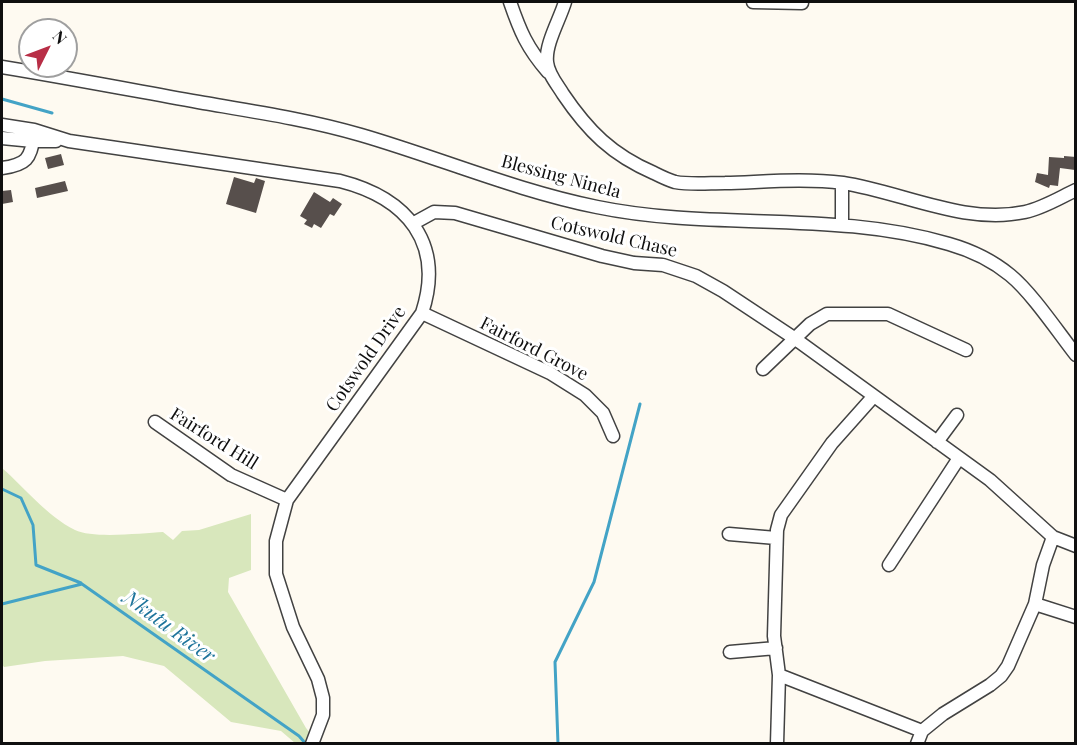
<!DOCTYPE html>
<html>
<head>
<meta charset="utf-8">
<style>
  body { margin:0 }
  #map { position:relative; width:1077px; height:745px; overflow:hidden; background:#fefaf1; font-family:"Playfair Display",serif }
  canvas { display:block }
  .frame { position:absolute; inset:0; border:3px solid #0f0f0f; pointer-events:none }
  .north { position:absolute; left:18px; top:18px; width:60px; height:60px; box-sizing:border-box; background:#fff; border:2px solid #9f9f9f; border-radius:50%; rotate:48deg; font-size:16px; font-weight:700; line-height:24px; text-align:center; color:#0f0f0f }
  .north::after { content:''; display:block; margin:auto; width:21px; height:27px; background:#b82e46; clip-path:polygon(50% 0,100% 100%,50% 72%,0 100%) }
</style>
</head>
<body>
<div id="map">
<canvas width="1077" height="745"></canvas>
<div class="frame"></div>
<div class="north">N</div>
</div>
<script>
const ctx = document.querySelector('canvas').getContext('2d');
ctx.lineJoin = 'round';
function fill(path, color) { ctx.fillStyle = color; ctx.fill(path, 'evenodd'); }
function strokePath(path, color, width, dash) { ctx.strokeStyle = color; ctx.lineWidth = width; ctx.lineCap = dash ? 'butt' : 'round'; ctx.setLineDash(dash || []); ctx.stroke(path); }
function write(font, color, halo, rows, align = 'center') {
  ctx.font = font + ' "Playfair Display",serif'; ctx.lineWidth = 6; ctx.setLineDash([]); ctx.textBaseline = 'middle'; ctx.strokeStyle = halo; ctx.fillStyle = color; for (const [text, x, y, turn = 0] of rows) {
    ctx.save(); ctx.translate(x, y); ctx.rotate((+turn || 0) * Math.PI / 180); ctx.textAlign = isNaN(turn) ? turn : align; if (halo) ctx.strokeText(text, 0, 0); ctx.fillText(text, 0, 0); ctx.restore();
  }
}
const green = new Path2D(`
  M2 468C25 488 47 516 75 530 93 539 143 533 163 532L173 540 182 531 199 530 251 514V570L229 578 228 592 306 728 318 743H295L281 731 231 722 164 666 123 656 45 661 4 667 2 664Z`);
const stream = new Path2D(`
  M2 99 52 113
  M2 489 21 498 33 525 36 565 81 583
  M2 604 82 584 299 736 306 744
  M558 744 555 662 594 582 640 404
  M1075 744 1076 743`);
const building = new Path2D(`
  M61 154 64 165 48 169 45 158Z
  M1064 156 1076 157 1075 170 1060 168 1058 186 1050 185 1049 188 1035 182 1037 173 1048 175 1049 157 1064 158Z
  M234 177 254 183 256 178 265 181 256 213 226 204Z
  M65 181 68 191 37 198 35 188Z
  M11 190 13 202 2 204V191Z
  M314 192 330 202 333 198 342 204 334 216 330 214 321 228 314 224 312 228 304 224 307 220 300 216Z`);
const minor = new Path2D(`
  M510 2C520 31 527 48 548 72
  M565 2C560 19 545 44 547 62 548 74 557 84 563 94 588 131 612 155 654 173 660 176 668 180 675 182 691 185 709 183 725 183 764 182 804 178 843 183 902 192 964 225 1025 212 1043 208 1059 198 1076 190
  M753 2 802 3
  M2 67C69 78 137 91 204 103 257 112 310 120 361 135 440 158 517 191 597 207 713 231 835 210 949 244 970 250 993 261 1010 275 1032 293 1058 332 1076 355
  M2 125 34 130 69 141 340 181C407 198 445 243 422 313L287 500 276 541V574L293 627 318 679 323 698V715L312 744
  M2 138 33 141H56
  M2 168C26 165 31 159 34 135
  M842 183V225
  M414 223 434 212 455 213 602 256 634 263 663 265 696 276 723 291 794 338 990 480 1053 537 1076 546
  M422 313 550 373 585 395 603 413 613 436
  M763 369 810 324 827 314H888L966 350
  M155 422 231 475 287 500
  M937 442 957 415
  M729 534 776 538
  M889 565 959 458
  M1035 604 1076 617
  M730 652 776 648
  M779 675 922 731
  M777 744 779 675 774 636 777 530 781 515 832 443 873 397
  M917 744 922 731 943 714 990 685 1001 676 1008 666 1035 604 1043 565 1053 537`);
const streetNames = [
  ["Blessing Ninela",561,177,15],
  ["Cotswold Chase",614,237,13],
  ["Fairford Grove",534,349,27],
  ["Cotswold Drive",366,359,-55],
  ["Fairford Hill",214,439,32]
];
const waterNames = [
  ["Nkutu River",169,627,36]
];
fill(green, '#d8e7bc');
strokePath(stream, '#43a3c6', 3);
fill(building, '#574f4c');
strokePath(minor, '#424242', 15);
strokePath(minor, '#fff', 12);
write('18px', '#0f0f0f', '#fff', streetNames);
write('italic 20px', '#1e749b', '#fff', waterNames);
</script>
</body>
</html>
